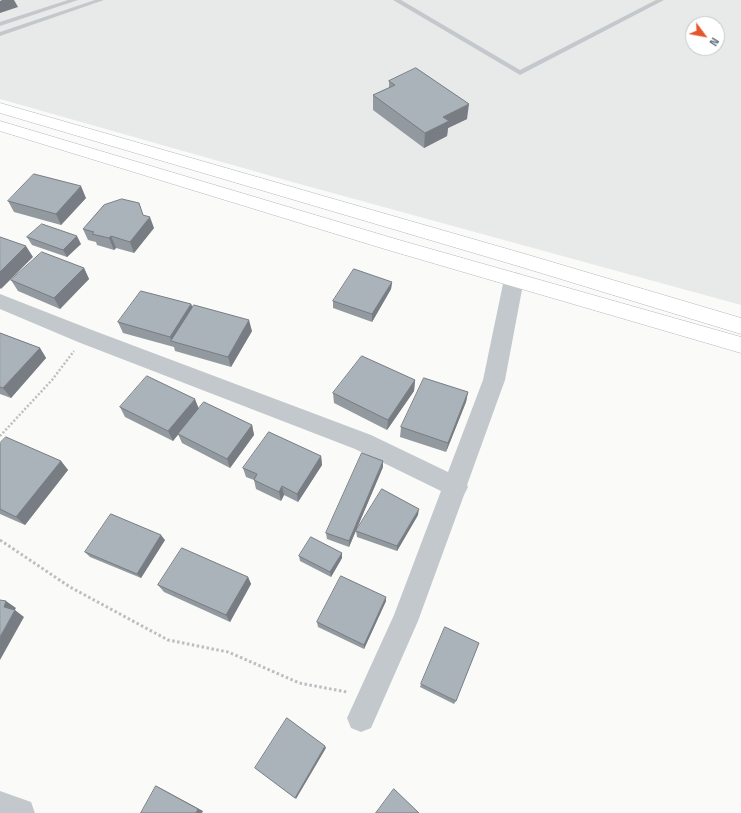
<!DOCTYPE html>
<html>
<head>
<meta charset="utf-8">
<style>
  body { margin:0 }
  #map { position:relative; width:741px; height:813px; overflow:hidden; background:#fafaf8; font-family:"Titillium Web",sans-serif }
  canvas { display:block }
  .north { position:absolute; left:685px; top:16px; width:40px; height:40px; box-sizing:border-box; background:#fff; border:1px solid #c1c8cd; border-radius:50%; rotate:122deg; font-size:11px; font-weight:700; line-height:16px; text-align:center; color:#657683 }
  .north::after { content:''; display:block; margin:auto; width:14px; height:18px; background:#e4572e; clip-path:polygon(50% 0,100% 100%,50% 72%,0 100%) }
</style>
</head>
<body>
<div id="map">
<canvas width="741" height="813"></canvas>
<div class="north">N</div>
</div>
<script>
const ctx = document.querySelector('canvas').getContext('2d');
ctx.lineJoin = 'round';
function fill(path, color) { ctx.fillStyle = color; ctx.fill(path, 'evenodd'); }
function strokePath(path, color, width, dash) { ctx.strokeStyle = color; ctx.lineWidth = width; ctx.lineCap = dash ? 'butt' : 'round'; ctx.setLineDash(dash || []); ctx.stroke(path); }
const built = new Path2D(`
  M0 0H741V305L296 183 0 99ZM693 24H717V48H693Z`);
const pathFar1 = new Path2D(`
  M0 436 52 380 74 351`);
const path = new Path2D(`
  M0 540 70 587 168 640 228 652 299 683 347 692`);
const service = new Path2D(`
  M68 0H78L0 26V22Z
  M95 0H104L0 36V32Z
  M393 0H401L520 70 656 0H664L520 75Z`);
const minor = new Path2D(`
  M514 272 521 274 524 279 505 380 467 485 468 487 464 495 418 621 371 728 361 732 351 728 347 718 394 615 441 491 355 449 78 342 0 309V294L92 330 371 435 448 472 483 380 504 279 507 274Z
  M0 791 31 802 35 813H0Z`);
const trunk = new Path2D(`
  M0 103 525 254 741 318V334L518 266 0 113Z
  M0 121 399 240 741 337V353L388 250 0 131Z`);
const wall = new Path2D(`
  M389 81 467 119 448 128 447 136 424 148 373 110V95L389 88Z
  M86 198 61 225 14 212 8 201Z
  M143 215 154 228 134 253 116 248 114 250 97 245 96 242 88 240 83 229Z
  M27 237 81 244 67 257 32 245Z
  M84 268 89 279 60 309 18 291 11 280Z
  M392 282 391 289 372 322 333 308V301Z
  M191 304 193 308 252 331 231 367 175 351 174 347 123 333 118 322Z
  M0 333 40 348 46 358 11 398 0 394Z
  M415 380 414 391 387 430 334 403 333 393Z
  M468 392 466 402 446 452 400 437 401 427Z
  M120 407 199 408 252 425 254 435 230 468 182 443 178 434 173 441 125 417Z
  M0 443 61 461 68 470 25 525 0 514Z
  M321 456 322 465 298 502 284 495 281 501 256 489 254 480 246 477 243 468Z
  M383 467 349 547 327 539 326 533Z
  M418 515 397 551 357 537 356 531Z
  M165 540 141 578 90 557 85 552Z
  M299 556 342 558 331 577 300 561Z
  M248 577 251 584 230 622 164 592 158 585Z
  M386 601 364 649 318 627 317 622Z
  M421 684 456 701 454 704 420 687Z`);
const shadedWall = new Path2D(`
  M2 0H14L18 7 0 13V1Z
  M469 104 467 119 448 128 447 136 424 148 425 133 443 117Z
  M81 186 86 198 61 225 56 214Z
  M150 217 154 228 134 253 130 242Z
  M77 236 81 244 67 257 63 250Z
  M111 236 116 248 114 250 109 238Z
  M26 246 33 257 1 289 0 288V272Z
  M84 268 89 279 60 309 54 298Z
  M392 282 391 289 372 322V314Z
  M191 304 195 315 172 341 170 337Z
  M249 320 252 331 231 367 228 357Z
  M40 348 46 358 11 398 3 388Z
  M415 380 414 391 387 430 388 420Z
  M468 392 466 402 446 452 448 443Z
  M195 399 199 409 173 441 168 431Z
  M252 425 254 435 230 468 227 459Z
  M321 456 322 465 298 502 297 494Z
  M61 461 68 470 25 525 16 517Z
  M383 461V467L349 547V541Z
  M282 486 284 495 281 501 279 492Z
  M419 509 418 515 397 551V546Z
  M161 535 165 540 141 578 137 574Z
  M342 553V558L331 577 330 572Z
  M248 577 251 584 230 622 226 615Z
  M386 597V601L364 649V645Z
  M6 601 16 608 13 613 4 607Z
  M15 610 24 617 0 660V637Z
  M325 746 326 748 296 799 295 798Z
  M156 786 162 789 203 811 202 813H196Z`);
const building = new Path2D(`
  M416 68 469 104 443 117 449 121 425 133 373 95 395 85 389 81Z
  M34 174 81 186 56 214 8 201Z
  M122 199 139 203 143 215 150 217 130 242 111 236 109 238 92 234 94 232 83 229 104 205Z
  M42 224 77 236 63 250 27 237Z
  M0 237 26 246 0 272Z
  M42 252 84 268 54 298 11 280Z
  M354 269 392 282 372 314 333 301Z
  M141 291 191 304 170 337 118 322Z
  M194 305 249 320 228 357 171 341Z
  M0 333 40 348 3 388 0 387Z
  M362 356 415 380 388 420 333 393Z
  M147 376 195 399 168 431 120 407Z
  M424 378 468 392 448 443 401 427Z
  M204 402 252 425 227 459 178 434Z
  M269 432 321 456 297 494 282 486 279 492 254 480 257 474 243 468Z
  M6 437 61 461 16 517 0 509V443Z
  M362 453 383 461 349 541 326 533Z
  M382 489 419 509 397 546 356 531Z
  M111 514 161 535 137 574 85 552Z
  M311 537 342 553 330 572 299 556Z
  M182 548 248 577 226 615 158 585Z
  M341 576 386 597 364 645 317 622Z
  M0 600 6 601 4 607 15 610 0 637Z
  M445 627 479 643 456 701 421 684Z
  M287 718 325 746 295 798 255 768Z
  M156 786 198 809 196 813H141Z
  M394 789 419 813H376Z`);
fill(built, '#e8e9e9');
strokePath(trunk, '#b4b9bd', 1);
strokePath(pathFar1, '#bbbfc2', 2.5, [2, 2]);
strokePath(path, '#bbbfc2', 3, [2.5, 2.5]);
fill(service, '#c3c8cc');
fill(minor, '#c3c8cc');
fill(trunk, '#fff');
fill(wall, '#929a9f');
fill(shadedWall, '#777d82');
fill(building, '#aab3b9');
strokePath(building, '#777d82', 1);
</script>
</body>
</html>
